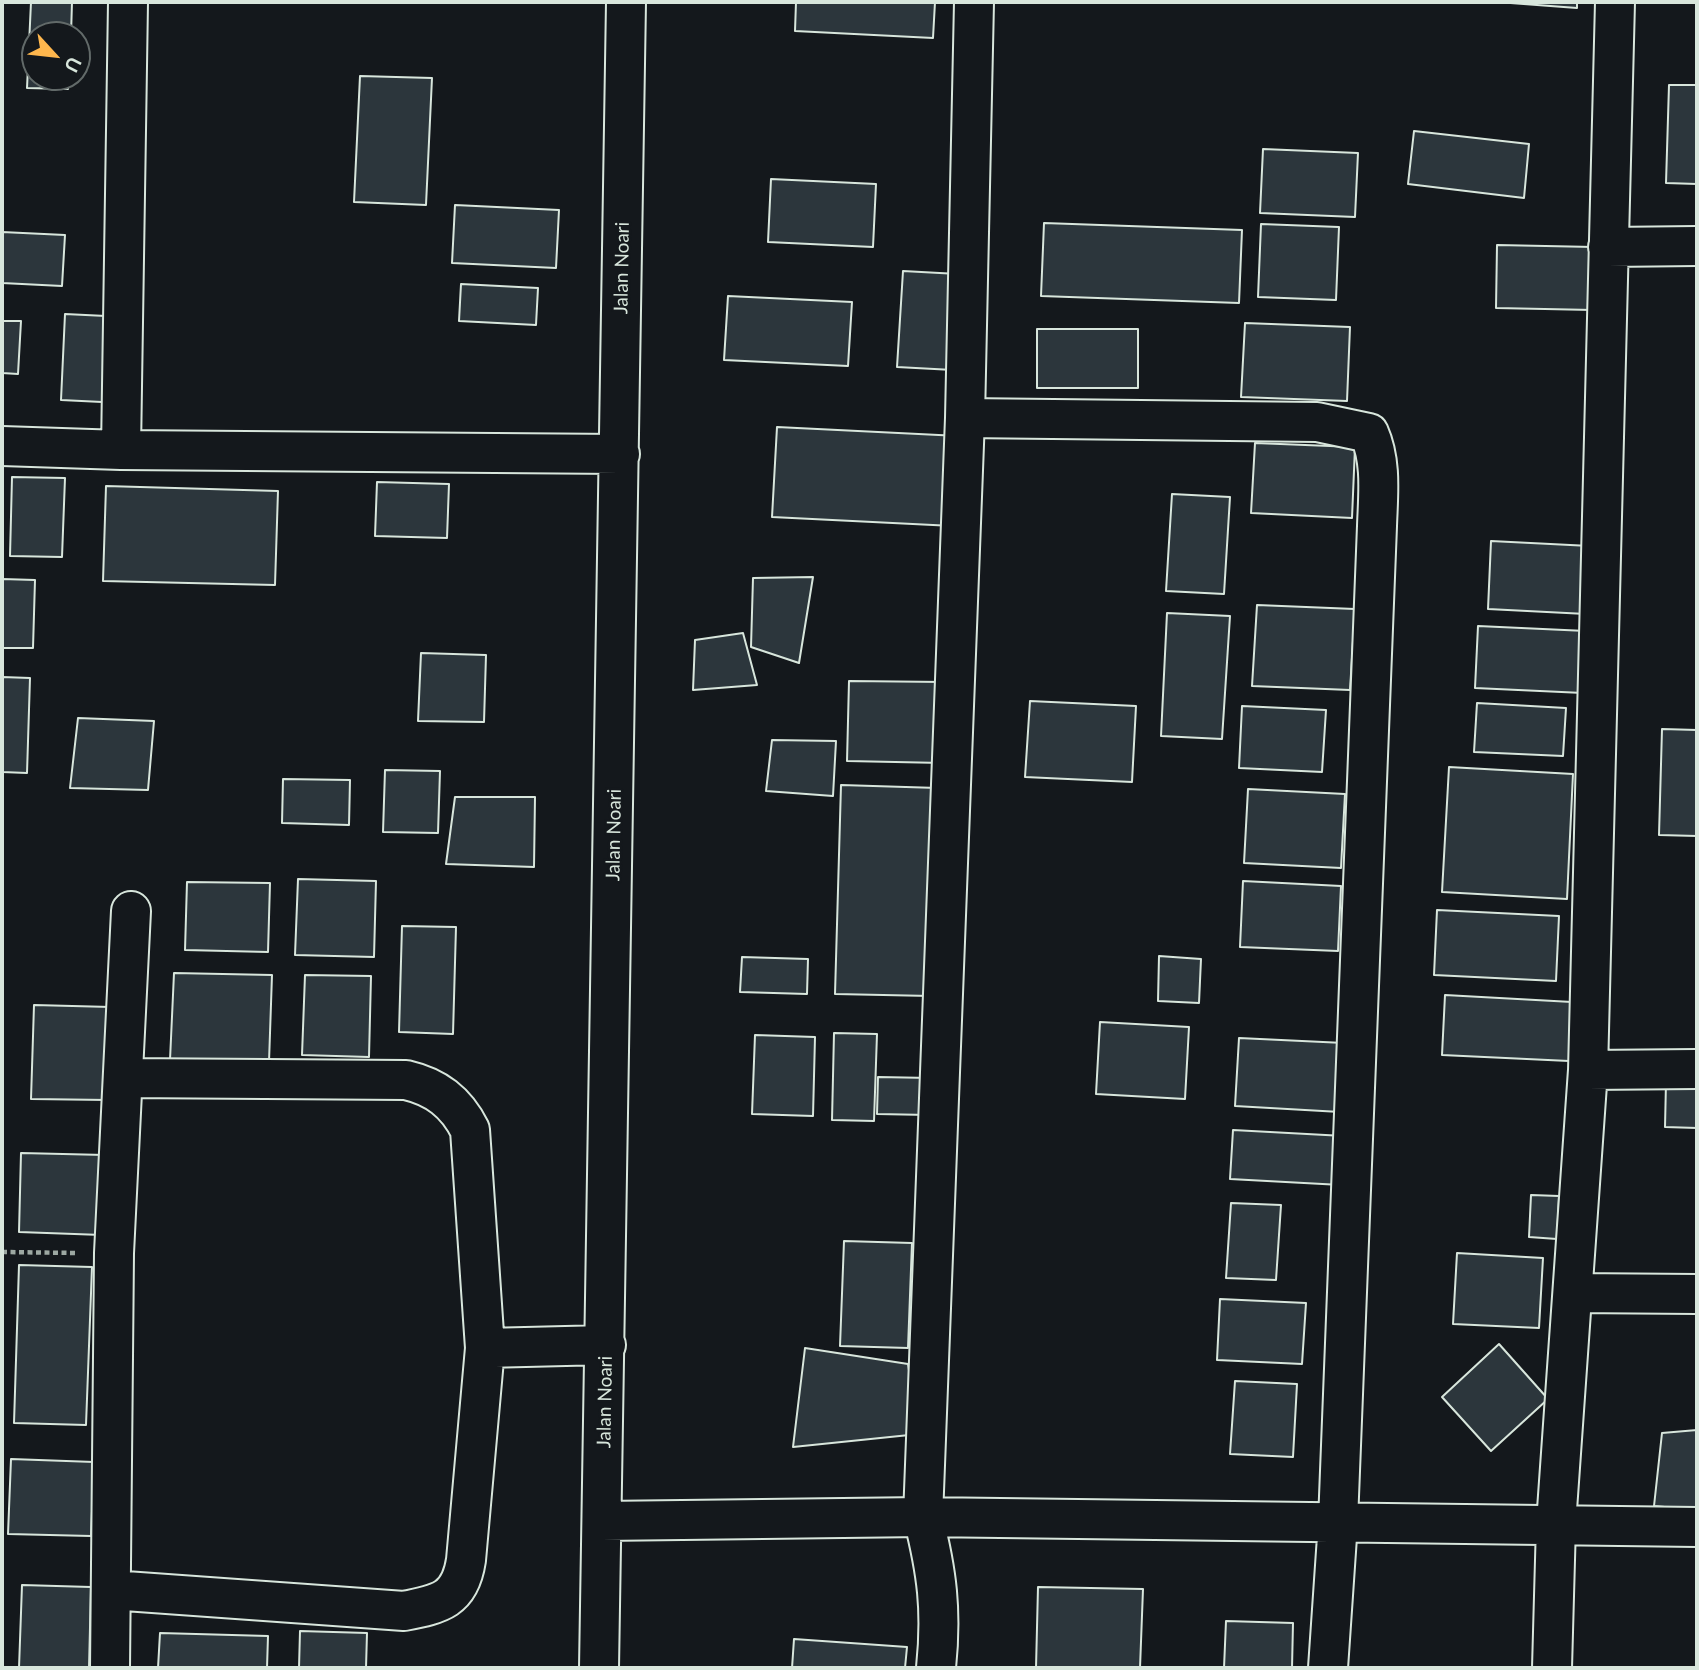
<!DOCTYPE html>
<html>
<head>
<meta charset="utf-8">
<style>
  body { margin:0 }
  #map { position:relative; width:1699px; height:1670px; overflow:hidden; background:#14181c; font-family:Lato,sans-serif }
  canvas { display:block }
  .frame { position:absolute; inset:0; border:4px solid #d8e6dc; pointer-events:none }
  .north { position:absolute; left:21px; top:21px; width:70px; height:70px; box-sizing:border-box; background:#14181c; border:2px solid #626a69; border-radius:50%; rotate:117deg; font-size:19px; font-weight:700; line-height:28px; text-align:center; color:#d8e6dc }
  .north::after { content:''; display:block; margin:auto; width:24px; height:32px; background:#ffb74d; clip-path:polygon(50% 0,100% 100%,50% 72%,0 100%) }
</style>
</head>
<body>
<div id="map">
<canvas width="1699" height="1670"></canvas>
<div class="frame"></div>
<div class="north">U</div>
</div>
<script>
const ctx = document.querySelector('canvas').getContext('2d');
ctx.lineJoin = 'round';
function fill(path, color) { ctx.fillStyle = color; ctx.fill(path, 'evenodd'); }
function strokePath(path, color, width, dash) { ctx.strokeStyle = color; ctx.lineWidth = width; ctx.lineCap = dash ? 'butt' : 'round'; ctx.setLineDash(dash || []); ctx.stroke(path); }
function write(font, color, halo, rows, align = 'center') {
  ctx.font = font + ' Lato,sans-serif'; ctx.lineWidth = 5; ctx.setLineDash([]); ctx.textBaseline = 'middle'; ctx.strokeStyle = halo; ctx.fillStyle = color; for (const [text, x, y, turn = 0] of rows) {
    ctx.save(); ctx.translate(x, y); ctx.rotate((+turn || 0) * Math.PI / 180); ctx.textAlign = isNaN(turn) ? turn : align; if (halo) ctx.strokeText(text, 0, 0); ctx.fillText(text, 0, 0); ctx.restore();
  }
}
const building = new Path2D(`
  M31 2H72L71 35H35V77H69L68 89 27 88Z
  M796 2H935L933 38 795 31Z
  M1497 2H1577V8Z
  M360 76 432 78 426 205 354 202Z
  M1669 85H1697V184L1666 183Z
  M1414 131 1529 144 1524 198 1408 184Z
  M1263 149 1358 153 1355 217 1260 213Z
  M771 179 876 184 873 247 768 242Z
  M455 205 559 210 556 268 452 263Z
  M1044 223 1242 230 1239 303 1041 296Z
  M1261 224 1339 227 1336 300 1258 297Z
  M2 232 65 235 62 286 2 283Z
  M1497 245 1594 247 1593 310 1496 308Z
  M903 271 958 274 953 370 897 367Z
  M461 284 538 288 536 325 459 321Z
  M728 296 852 302 848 366 724 360Z
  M65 314 106 316 102 402 61 400Z
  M2 321H21L18 374 2 373Z
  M1245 323 1350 327 1347 401 1241 397Z
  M1037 329H1138V388H1037Z
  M777 427 959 436 953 526 772 517Z
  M1255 443 1355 447 1352 518 1251 513Z
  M12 477 65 478 62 557 10 556Z
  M377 482 449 484 447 538 375 536Z
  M106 486 278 491 275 585 103 581Z
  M1172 494 1230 497 1224 594 1166 591Z
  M1491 541 1590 546 1586 614 1488 609Z
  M813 577 799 663 751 647 753 578Z
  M2 579 35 580 33 648H2Z
  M1257 605 1355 609 1350 690 1252 686Z
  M1167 613 1230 616 1222 739 1161 736Z
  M1478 626 1586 631 1583 693 1475 688Z
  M743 633 757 685 693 690 695 640Z
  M421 653 486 655 484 722 418 721Z
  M2 677 30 678 27 773 2 772Z
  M849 681 944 682 943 763 847 761Z
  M1030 701 1136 706 1132 782 1025 777Z
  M1477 703 1566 708 1563 756 1474 752Z
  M1242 706 1326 710 1322 772 1239 768Z
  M78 718 154 721 148 790 70 788Z
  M1662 729 1697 730V836L1659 835Z
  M772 740 836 741 833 796 766 791Z
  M1449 767 1573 774 1567 899 1442 892Z
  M385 770 440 771 438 833 383 832Z
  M283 779 350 780 349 825 282 823Z
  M841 785 938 788 931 996 835 994Z
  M1248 789 1345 794 1341 868 1244 863Z
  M455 797H535L534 867 446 864Z
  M298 879 376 881 374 957 295 955Z
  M1243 881 1341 886 1338 951 1240 947Z
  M187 882 270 883 268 952 185 950Z
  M1437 910 1559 916 1556 981 1434 975Z
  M402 926 456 927 453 1034 399 1032Z
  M1159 956 1201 959 1199 1003 1158 1001Z
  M742 957 808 959 807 994 740 992Z
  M174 973 272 975 269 1062 170 1060Z
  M305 975 371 976 369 1057 302 1055Z
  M1445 995 1572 1002 1569 1061 1442 1055Z
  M34 1005 111 1007 108 1100 31 1099Z
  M1100 1022 1189 1027 1185 1099 1096 1094Z
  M834 1033 877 1034 874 1121 832 1120Z
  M755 1035 815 1037 813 1116 752 1114Z
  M1239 1038 1344 1043 1340 1112 1235 1106Z
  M878 1077 931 1078 929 1115 877 1114Z
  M1666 1082 1697 1083V1128L1665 1127Z
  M1233 1130 1344 1136 1341 1185 1230 1179Z
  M21 1153 105 1155 102 1235 19 1232Z
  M1531 1195 1559 1196 1557 1239 1529 1237Z
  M1231 1203 1281 1205 1276 1280 1226 1278Z
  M844 1241 912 1243 908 1348 840 1346Z
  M1457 1253 1543 1258 1539 1328 1453 1324Z
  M19 1265 92 1267 86 1425 14 1423Z
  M1220 1299 1306 1303 1302 1364 1217 1360Z
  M1499 1344 1548 1399 1491 1451 1442 1397Z
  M805 1348 908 1364 919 1434 793 1447Z
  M1235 1381 1297 1384 1293 1457 1230 1454Z
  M1697 1430V1510L1654 1506 1662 1433Z
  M11 1459 94 1462 91 1536 8 1534Z
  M22 1585 91 1587 89 1668H19Z
  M1038 1587 1143 1589 1140 1668H1036Z
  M1226 1621 1293 1623 1292 1668H1224Z
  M300 1631 367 1633 366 1668H299Z
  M160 1633 268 1636 267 1668H158Z
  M794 1639 907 1647 905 1668H792Z`);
const path = new Path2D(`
  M2 1252 78 1253`);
const minor = new Path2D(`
  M1608 247 1697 246
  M965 418 1317 422 1369 433C1382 462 1378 495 1377 526L1338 1522 1328 1668
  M2 446 121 450 620 454
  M121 450 128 2
  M1588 1070 1697 1069
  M1573 1293 1697 1294
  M485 1348 606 1345
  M602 1521 923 1517 1697 1527
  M111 1590 404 1611C440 1604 460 1600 466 1560L485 1348 470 1130C456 1102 436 1087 406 1080L125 1078
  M110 1668 114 1253 131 911
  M599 1668 626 2
  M936 1668C942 1611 937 1572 923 1517L965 418 974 2
  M1552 1668 1556 1524 1588 1070 1615 2`);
const streetNames = [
  ["Jalan Noari",622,268,-89],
  ["Jalan Noari",614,835,-89],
  ["Jalan Noari",605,1402,-89]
];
fill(building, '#2c363c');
strokePath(building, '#d8e6dc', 2);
strokePath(minor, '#d8e6dc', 42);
strokePath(path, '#9da8a2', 4.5, [5, 3.5]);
strokePath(minor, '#14181c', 38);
write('19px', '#d8e6dc', '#14181c', streetNames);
</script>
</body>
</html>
